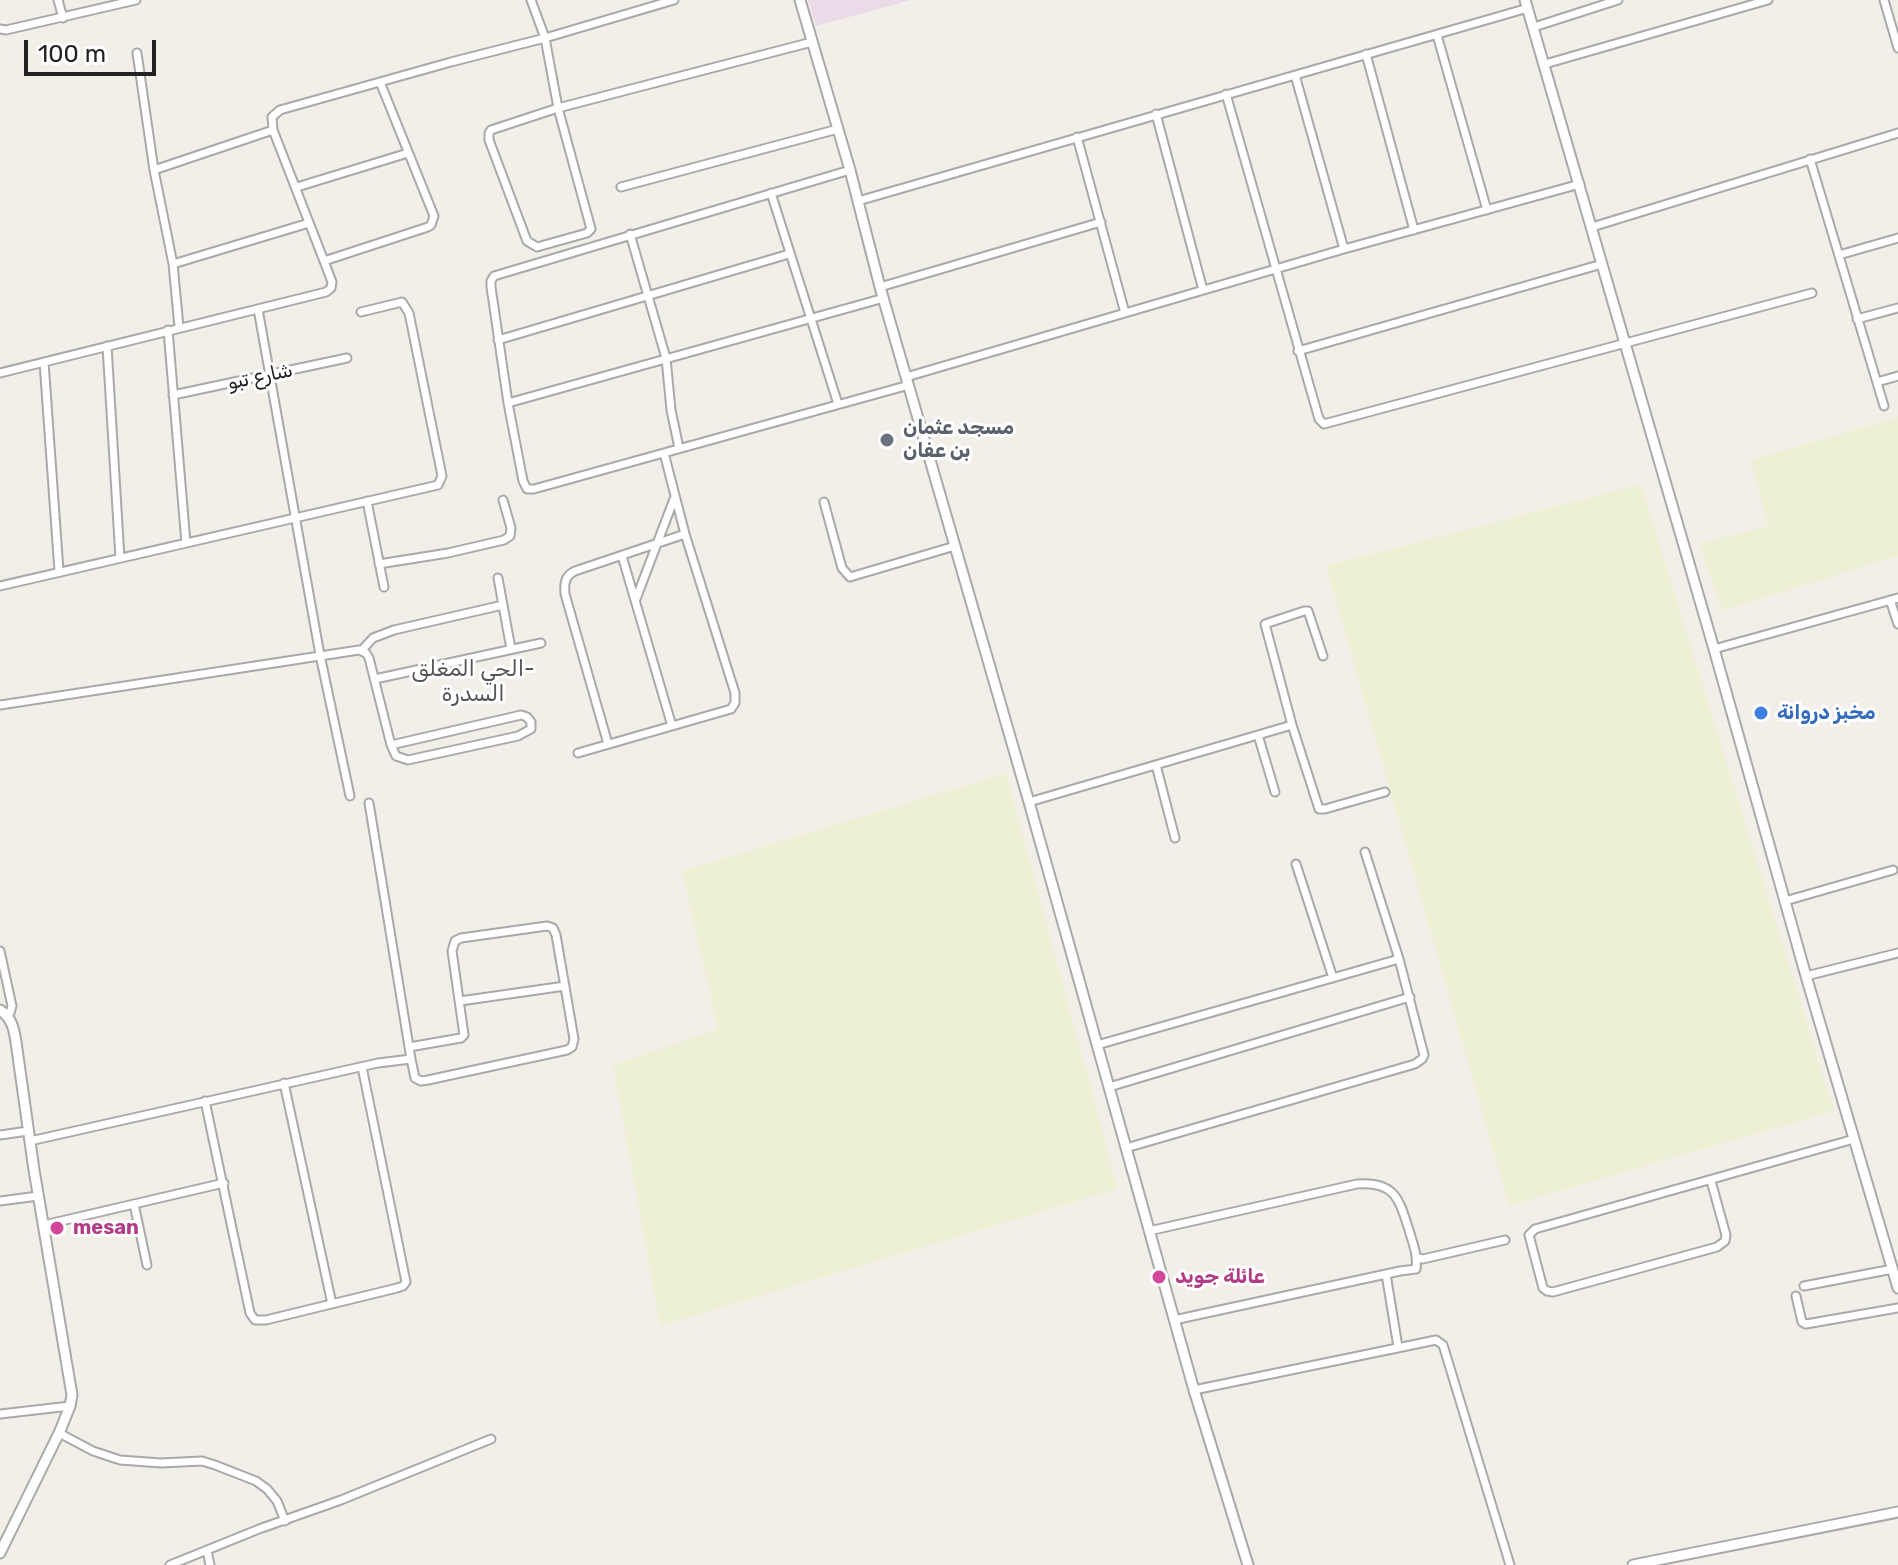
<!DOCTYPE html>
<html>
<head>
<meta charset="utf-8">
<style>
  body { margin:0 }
  #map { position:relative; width:1898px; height:1565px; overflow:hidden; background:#f2efe9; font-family:Rubik,sans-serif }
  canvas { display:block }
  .scale { position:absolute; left:24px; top:40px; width:132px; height:36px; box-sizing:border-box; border:4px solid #222; border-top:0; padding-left:10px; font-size:24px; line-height:28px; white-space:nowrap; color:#222; -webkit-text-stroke:6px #fff; paint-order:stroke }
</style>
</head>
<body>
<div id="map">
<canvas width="1898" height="1565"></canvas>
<div class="scale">100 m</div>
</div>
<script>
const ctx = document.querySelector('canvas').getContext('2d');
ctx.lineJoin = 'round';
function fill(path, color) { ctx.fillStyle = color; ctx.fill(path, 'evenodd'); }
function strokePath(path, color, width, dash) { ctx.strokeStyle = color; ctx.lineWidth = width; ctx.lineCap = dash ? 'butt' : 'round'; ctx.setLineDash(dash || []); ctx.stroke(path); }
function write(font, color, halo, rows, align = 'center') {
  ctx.font = font + ' Rubik,"Noto Naskh Arabic",sans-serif'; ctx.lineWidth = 6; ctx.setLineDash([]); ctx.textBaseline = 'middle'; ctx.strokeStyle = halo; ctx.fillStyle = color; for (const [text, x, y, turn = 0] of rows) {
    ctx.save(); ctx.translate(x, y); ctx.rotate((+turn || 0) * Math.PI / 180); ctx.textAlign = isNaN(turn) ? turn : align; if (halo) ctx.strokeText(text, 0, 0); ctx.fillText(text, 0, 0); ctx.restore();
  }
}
const industrial = new Path2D(`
  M808 0H911L816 26Z`);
const farmland = new Path2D(`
  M1898 417V556L1722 611 1699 543 1768 526 1751 460Z
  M1641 484 1834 1111 1509 1206 1326 566Z
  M1006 773 1118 1189 660 1326 613 1065 718 1029 682 871Z`);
const minor = new Path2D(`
  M58 0 63 18
  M531 0 545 38 558 108 591 229 587 233 537 247 527 241 489 140V133L491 130 558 108 812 42
  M1884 0 1898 48
  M1534 27 1618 0
  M0 29 6 30 136 0
  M1437 35 1487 210
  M137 53 154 170 173 264 179 327
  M1366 54 1414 230
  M1545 64 1768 0
  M1295 75 1344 249
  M1226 94 1319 419 1324 424 1812 293
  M1156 114 1203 290
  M1077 137 1125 313
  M1810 159 1884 406
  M154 170 273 130
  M850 170 494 276 491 281V287L508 403 523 481 527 489H534L909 385
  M297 187 408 153
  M621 187 838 129
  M771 193 838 404
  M858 201 1528 8
  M1592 227 1898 133
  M630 234 666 358 671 410 679 448
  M1839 255 1898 238
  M324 261 428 227 431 225 434 216 380 82
  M173 264 309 223
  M880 287 1101 222
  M258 309 320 655 350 796
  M1857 319 1898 308
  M168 330 186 543
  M498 340 789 254
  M107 346 120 558
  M1298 351 1602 264
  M44 362 59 571
  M0 373 326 292 331 288 332 282 324 261 273 130 272 117 280 110 451 62 545 38 674 0
  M906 377 1344 249 1580 184
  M1877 382 1898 376
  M173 395 347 358
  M508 403 884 298
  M367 501 384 587
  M824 502 842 568 850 577 955 546
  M622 556 672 726
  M379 564 448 553 504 540 510 536 511 528 503 500
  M498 578 511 649
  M0 586 438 485 442 476 409 313 402 302 361 312
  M636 599 674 499
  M1890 600 1898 624
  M1714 649 1898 598
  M362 650 373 638 394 630 503 605
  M1323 656 1308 611H1304L1265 624 1292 725 1319 809H1325L1385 792
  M375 679 541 643
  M0 705 359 650 366 653 369 658 391 745 396 756 408 760 518 736 531 729V722L527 717 521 715 391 745
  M1258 735 1275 792
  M608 744 565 594C564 583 565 576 575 571L685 534
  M578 753 731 709 735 703V693L685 534 664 453
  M1156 765 1175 838
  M1029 802 1292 725
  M369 803 411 1059 415 1078 421 1081 428 1080 567 1050 572 1047 574 1039 556 935 553 928 547 926 461 938 455 941 452 951 464 1035 461 1038 409 1047
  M1365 852 1399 959
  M1296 864 1333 978
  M1785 901 1893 870
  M0 951 12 1006 10 1013 6 1014
  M1806 976 1898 953
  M460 1001 565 986
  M1097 1045 1399 959 1424 1055 1422 1059 1415 1064 1126 1148
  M284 1083 332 1304
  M1109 1087 1410 997
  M205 1101 250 1313 255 1320H266L397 1288 403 1286 406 1282 362 1067
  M0 1135 28 1131
  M30 1141 378 1063 411 1059
  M1711 1181 1726 1235 1725 1241 1717 1247 1553 1292 1547 1291 1543 1288 1529 1235 1535 1229 1854 1139
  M0 1201 38 1196
  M134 1204 147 1265
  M44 1225 224 1183
  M1149 1231 1357 1184C1395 1181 1399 1199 1409 1230 1413 1244 1418 1255 1416 1269L1400 1271 1174 1320
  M1418 1258 1423 1259 1505 1240
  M1386 1274 1398 1347
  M1804 1286 1893 1269
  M1796 1296 1802 1322 1806 1324 1898 1308
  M1194 1390 1436 1340 1443 1345 1510 1565
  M0 1414 70 1406
  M59 1433 93 1451 120 1460 161 1463 202 1461 215 1465 256 1481 267 1489 277 1501 285 1521
  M207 1550 210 1565
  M170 1565 259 1529 341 1500 491 1439`);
const tertiary = new Path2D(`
  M800 0 850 170 880 287 1029 802 1194 1390 1248 1565
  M1525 0 1714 649 1806 976 1898 1288
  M0 1010C12 1018 14 1029 16 1042L34 1170 72 1395 70 1406 60 1431 0 1553
  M1633 1565 1898 1512`);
const markers = [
  [887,440,8,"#6b7280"],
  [1761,713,8,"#3f7fe0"],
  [57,1228,8,"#d1479c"],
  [1159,1277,8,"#d1479c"]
];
const streetNames = [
  ["شارع تبو",260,377,-12]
];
const worshipNames = [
  ["مسجد عثمان",903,428],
  ["بن عفان",903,451]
];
const shopNames = [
  ["مخبز دروانة",1777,713]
];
const hotelNames = [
  ["mesan",73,1228],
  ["عائلة جويد",1175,1277]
];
const neighbourhoodNames = [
  ["الحي المغلق-",473,670],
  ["السدرة",473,695]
];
fill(industrial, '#ebdbe8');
fill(farmland, '#eef0d5');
strokePath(minor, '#a9a9a9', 11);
strokePath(tertiary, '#a9a9a9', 13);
strokePath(minor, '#fff', 7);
strokePath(tertiary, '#fff', 9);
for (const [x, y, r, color] of markers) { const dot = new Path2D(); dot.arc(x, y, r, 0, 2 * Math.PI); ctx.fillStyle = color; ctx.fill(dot); strokePath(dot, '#fff', 3); }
write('20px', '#222', '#fff', streetNames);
write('bold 20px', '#5b616d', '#fff', worshipNames, 'left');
write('bold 20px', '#366cbe', '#fff', shopNames, 'left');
write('bold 20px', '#b23c85', '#fff', hotelNames, 'left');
write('22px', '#555', '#fff', neighbourhoodNames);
</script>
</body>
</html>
